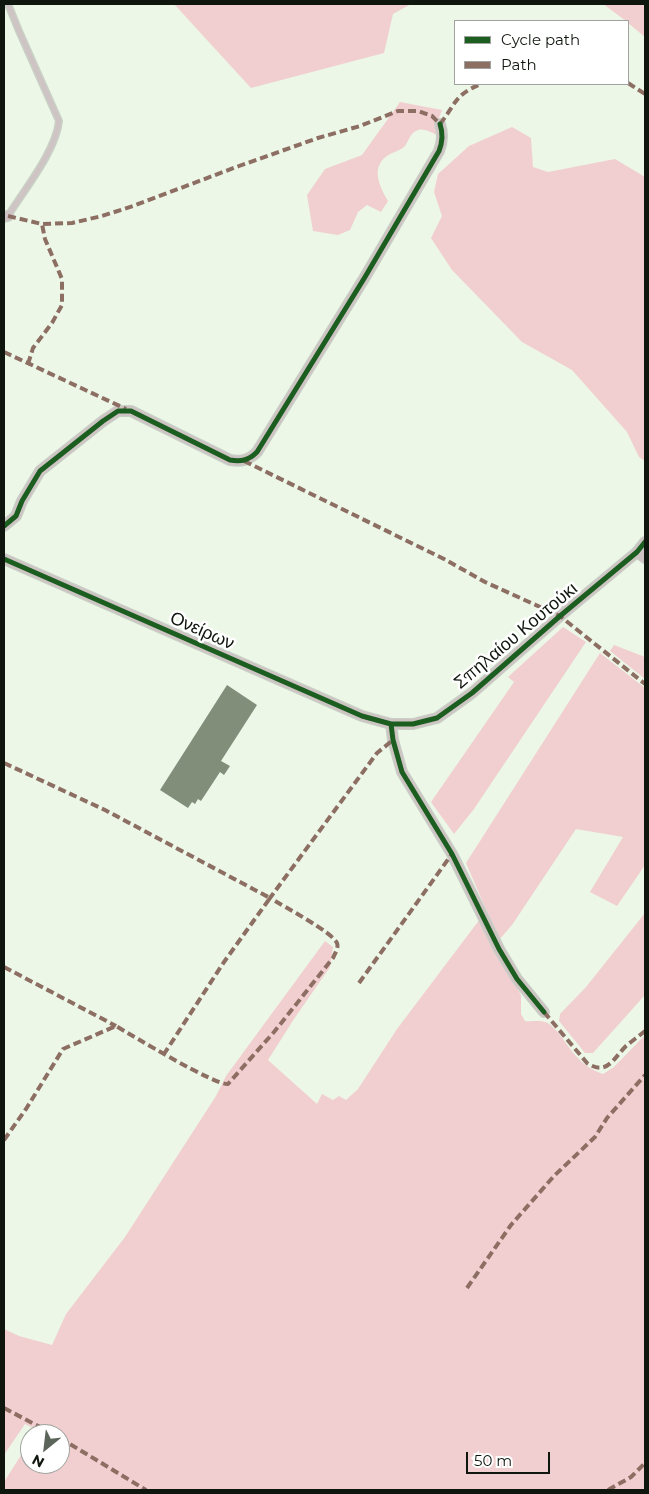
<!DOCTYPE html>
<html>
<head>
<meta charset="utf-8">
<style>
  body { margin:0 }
  #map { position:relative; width:649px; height:1494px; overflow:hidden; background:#ecf7e7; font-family:Montserrat,sans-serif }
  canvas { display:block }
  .frame { position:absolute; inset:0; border:5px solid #0f160d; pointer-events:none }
  .legend { position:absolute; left:454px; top:20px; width:175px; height:65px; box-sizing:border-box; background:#fff; border:1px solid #9fa29e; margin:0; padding:6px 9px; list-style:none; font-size:15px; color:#0f160d }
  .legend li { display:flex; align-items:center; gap:10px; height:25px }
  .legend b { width:25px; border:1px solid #9fa29e }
  .north { position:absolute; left:20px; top:1424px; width:50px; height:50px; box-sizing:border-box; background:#fff; border:1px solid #9fa29e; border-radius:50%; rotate:209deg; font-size:14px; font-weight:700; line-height:20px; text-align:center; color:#0f160d }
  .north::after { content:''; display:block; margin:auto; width:18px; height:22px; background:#5c6559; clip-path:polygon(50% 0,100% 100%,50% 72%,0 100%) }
  .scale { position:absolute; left:466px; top:1452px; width:84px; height:22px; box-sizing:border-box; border:2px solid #0f160d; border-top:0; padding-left:6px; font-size:15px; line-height:18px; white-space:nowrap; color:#0f160d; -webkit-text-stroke:4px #fff; paint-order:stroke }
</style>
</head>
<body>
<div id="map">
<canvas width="649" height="1494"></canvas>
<div class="frame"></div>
<ul class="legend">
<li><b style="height:6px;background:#1b5e20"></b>Cycle path</li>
<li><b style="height:6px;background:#8d6e63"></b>Path</li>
</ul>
<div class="north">N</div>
<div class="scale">50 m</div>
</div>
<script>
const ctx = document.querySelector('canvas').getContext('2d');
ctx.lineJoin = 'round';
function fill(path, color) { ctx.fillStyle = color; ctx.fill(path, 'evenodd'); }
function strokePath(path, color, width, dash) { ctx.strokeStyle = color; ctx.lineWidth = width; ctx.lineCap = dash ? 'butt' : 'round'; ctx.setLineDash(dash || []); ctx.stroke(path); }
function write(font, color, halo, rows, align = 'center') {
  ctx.font = font + ' Montserrat,sans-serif'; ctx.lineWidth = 5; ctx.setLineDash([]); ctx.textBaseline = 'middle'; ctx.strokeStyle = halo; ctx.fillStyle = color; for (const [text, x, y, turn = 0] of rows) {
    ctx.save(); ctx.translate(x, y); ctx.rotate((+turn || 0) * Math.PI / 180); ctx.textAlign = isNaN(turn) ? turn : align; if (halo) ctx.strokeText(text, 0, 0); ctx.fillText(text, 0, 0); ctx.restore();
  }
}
const green = new Path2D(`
  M174 4H411L393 14 384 53 251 88Z
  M603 4H645V37L628 23V21H626Z
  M400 102 442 110 436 126 437 135C427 130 417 125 410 137 408 140 407 144 404 147 400 151 392 152 387 156 370 168 380 187 388 201L381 212 367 205 358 212 350 230 338 235 313 231 307 195 325 169 362 155Z
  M512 127 531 138 533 167 548 172 615 159 645 177V461L639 457 627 432 572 370 522 342 452 270 431 238 442 216 434 192 438 174 469 146Z
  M563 627 586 642 474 809 454 834 431 802 514 682 508 677Z
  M614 645 645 657V679L610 651Z
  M600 653 645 688V865L617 906 590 892 623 837 576 829 512 925 499 940 466 863Z
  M645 913V995L593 1053H585L559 1021 560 1014 586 987Z
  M480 919 521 995V1014L525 1021C532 1022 539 1020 545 1022 556 1025 568 1048 577 1057 584 1065 592 1070 603 1074L614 1067 645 1035V1490H4V1482L30 1441V1464H60V1434H35L37 1430 25 1424 4 1455V1329L19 1336 52 1345 66 1314 125 1237 216 1096 226 1076 325 941 333 947 330 967 294 1019 268 1060 317 1104 322 1094 333 1100 339 1096 346 1100 358 1089 397 1029Z`);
const building = new Path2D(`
  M227 685 257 705 221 761 230 766 224 775 220 772 201 801 198 799 195 804 192 802 188 808 160 790Z`);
const service = new Path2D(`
  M8 216C24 190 56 151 59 121L19 31 8 4`);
const minor = new Path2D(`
  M4 217 8 216
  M4 526 16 516 22 501 40 471 103 421 118 411H131L230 460C242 462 249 460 257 452L365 277 439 151C443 141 443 133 440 124
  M637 552 645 558
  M4 559 362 716 391 724H413L437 718 472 693 560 616 637 552 645 542
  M391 724 393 740 402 772 452 854 499 949 517 979 544 1012`);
const quiet = new Path2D(`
  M628 83 645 94
  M8 216 42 224 72 223 102 216 133 206 239 166 318 138 360 126 398 111H418L432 116 440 124C456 104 454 95 481 84
  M4 352 126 409
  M28 364 33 348 52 323 62 305V279L45 239 42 224
  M244 461 444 559 485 582 560 616 645 684
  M4 763 105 810 270 898 224 962 164 1054
  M4 967 116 1026
  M359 983 452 854
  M544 1012 587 1063C607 1076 613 1059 626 1046 632 1041 639 1036 645 1031
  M4 1140 26 1109 63 1049 116 1026C133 1036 214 1085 228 1084L274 1032 333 958C335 953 339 948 337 943 332 932 283 906 270 898L377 753 393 740
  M467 1288 511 1225 554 1176 595 1137 607 1118 645 1075
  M4 1408 53 1434
  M60 1438 146 1490
  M608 1490 631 1477 645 1463`);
const cycleway = new Path2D(`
  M4 526 16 516 22 501 40 471 103 421 118 411H131L230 460C242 462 249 460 257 452L365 277 439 151C443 141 443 133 440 124
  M4 559 362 716 391 724H413L437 718 472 693 560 616 637 552 645 542
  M391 724 393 740 402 772 452 854 499 949 517 979 544 1012`);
const streetNames = [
  ["Ονείρων",202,631,24],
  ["Σπηλαίου Κουτούκι",516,636,-40]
];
fill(green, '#f1cfd0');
fill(building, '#818e7a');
strokePath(service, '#c9d1c6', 8);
strokePath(minor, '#c9d1c6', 12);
strokePath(service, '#cfc4c4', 5);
strokePath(minor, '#cfc4c4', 10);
strokePath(quiet, '#8d6e63', 4, [8, 4]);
strokePath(cycleway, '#1b5e20', 5);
write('18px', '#0f160d', '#fff', streetNames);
</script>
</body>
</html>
